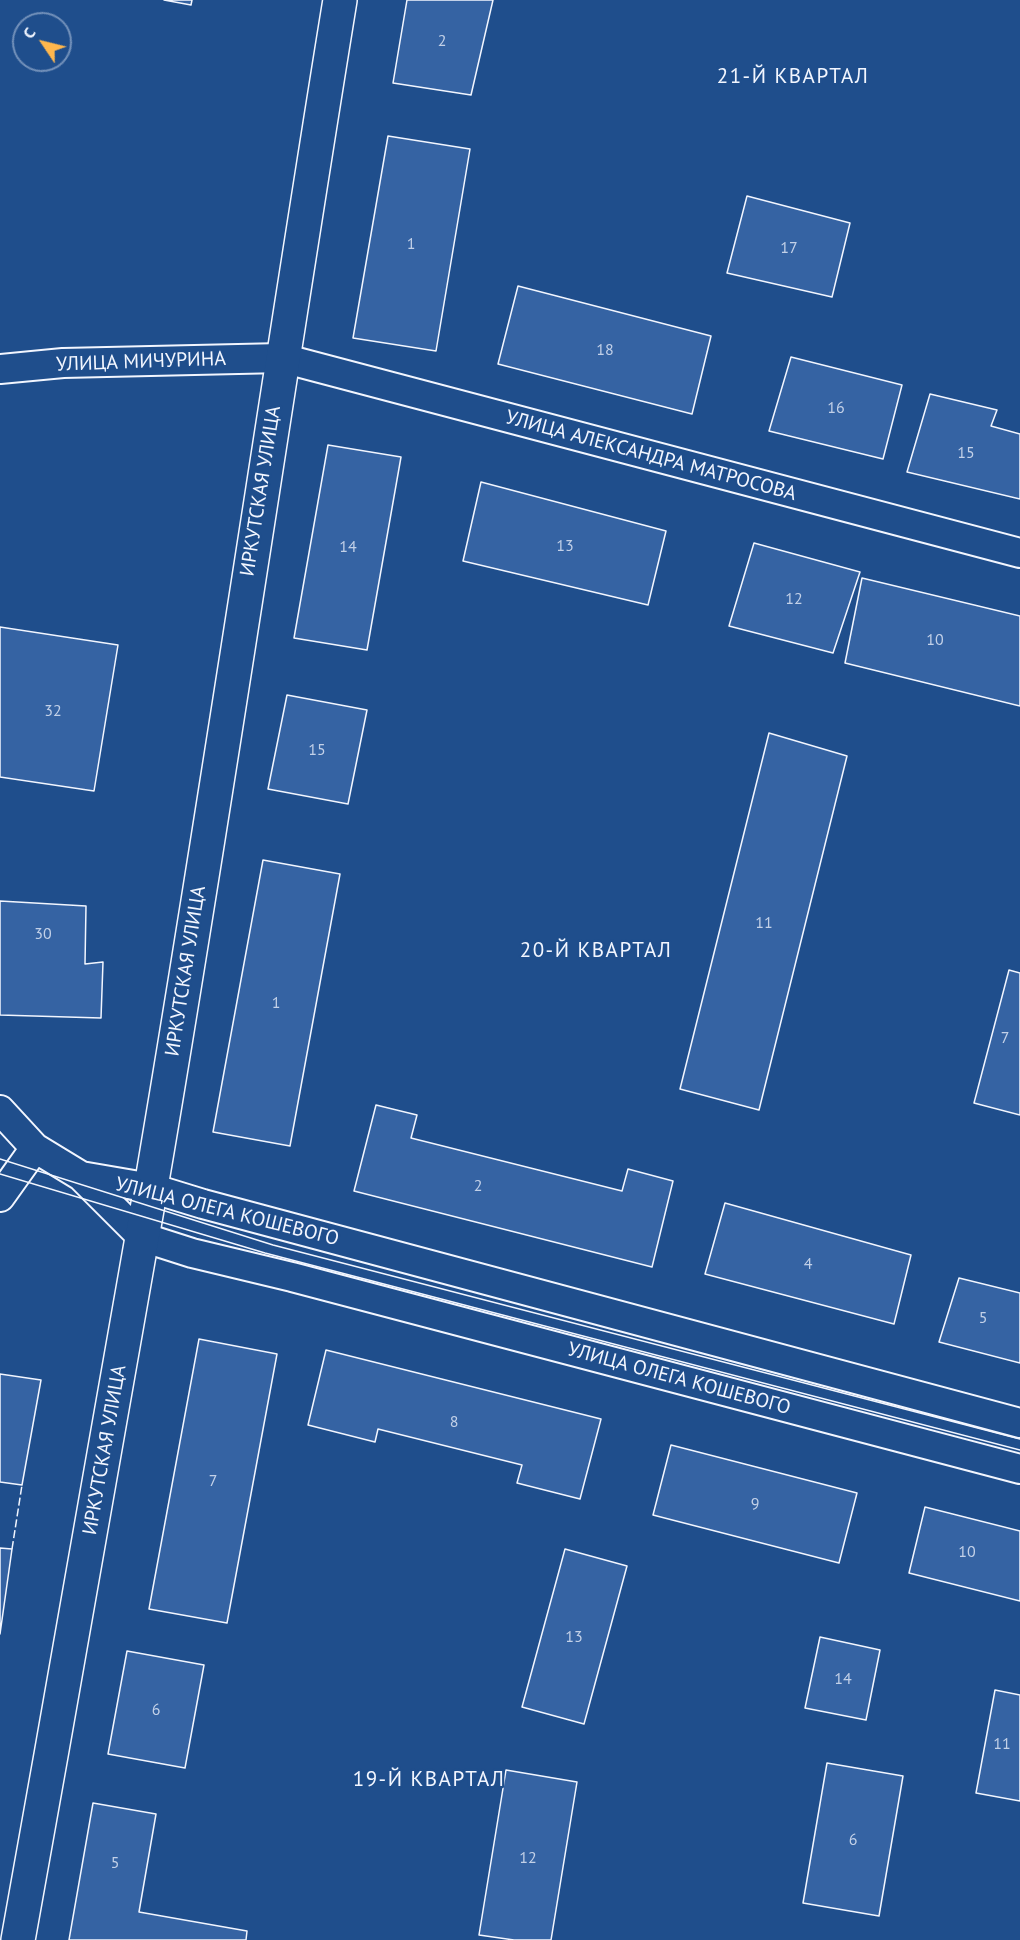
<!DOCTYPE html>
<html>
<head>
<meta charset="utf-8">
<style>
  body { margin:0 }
  #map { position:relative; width:1020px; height:1940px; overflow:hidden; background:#1f4e8c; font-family:"PT Sans",sans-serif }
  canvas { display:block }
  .north { position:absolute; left:12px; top:12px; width:60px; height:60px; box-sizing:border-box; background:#1f4e8c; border:2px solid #7391ba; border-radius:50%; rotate:305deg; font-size:16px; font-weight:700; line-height:24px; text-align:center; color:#f2f6ff }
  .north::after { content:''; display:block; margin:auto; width:21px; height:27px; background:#ffb74d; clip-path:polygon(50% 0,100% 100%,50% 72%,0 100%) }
</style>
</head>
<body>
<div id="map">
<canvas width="1020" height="1940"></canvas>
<div class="north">С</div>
</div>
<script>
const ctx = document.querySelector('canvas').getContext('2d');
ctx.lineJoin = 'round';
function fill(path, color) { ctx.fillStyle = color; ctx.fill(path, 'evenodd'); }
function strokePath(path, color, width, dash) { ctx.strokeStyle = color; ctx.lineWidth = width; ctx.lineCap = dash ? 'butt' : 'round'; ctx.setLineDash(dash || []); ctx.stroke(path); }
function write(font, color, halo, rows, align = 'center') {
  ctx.font = font + ' "PT Sans",sans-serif'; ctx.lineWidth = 4.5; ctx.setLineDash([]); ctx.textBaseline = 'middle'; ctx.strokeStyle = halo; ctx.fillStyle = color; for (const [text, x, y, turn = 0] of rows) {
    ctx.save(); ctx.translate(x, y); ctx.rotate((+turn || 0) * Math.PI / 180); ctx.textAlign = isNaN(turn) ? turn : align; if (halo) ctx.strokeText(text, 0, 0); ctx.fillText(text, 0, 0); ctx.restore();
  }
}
const building = new Path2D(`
  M164 0H192L191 5Z
  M407 0H493L471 95 393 83Z
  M388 136 470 149 436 351 353 338Z
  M747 196 850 223 832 297 727 273Z
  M518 286 711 336 692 414 498 364Z
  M791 357 902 385 883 459 769 431Z
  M930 394 997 410 991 426 1020 434V499L907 472Z
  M328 445 401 457 367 650 294 638Z
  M481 482 666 531 648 605 463 561Z
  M754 543 860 572 833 653 729 626Z
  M862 578 1020 616V706L845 663Z
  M0 627 118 645 94 791 0 777Z
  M287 695 367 710 348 804 268 789Z
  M769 733 847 756 759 1110 680 1089Z
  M263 860 340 874 290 1146 213 1132Z
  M0 901 86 906 85 964 103 962 101 1018 0 1015Z
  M1009 970 1020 973V1115L974 1103Z
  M376 1105 417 1115 411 1138 622 1191 628 1169 673 1181 652 1267 354 1191Z
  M725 1203 911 1255 894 1324 705 1274Z
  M959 1278 1020 1293V1363L939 1342Z
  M199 1339 277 1354 227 1623 149 1609Z
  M326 1350 601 1419 580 1499 517 1483 522 1465 378 1429 375 1442 308 1425Z
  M0 1374 41 1380 22 1485 0 1482Z
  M671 1445 857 1493 839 1563 653 1515Z
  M925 1507 1020 1531V1601L909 1573Z
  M0 1548 12 1549 0 1634Z
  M565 1549 627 1566 584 1724 522 1707Z
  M820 1637 880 1650 866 1720 805 1708Z
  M127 1651 204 1665 185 1768 108 1754Z
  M995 1690 1020 1695V1801L976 1793Z
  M827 1763 903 1776 879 1916 803 1903Z
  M506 1770 577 1782 551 1940H514L479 1935Z
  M93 1803 156 1814 139 1912 247 1931 246 1940H69Z`);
const minor = new Path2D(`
  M0 369 63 363 282 358 1020 553
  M0 1110 35 1148 81 1176 142 1237 192 1253 292 1277 1020 1469
  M81 1176 151 1188 203 1204 1020 1423
  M0 1197 35 1148`);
const primary = new Path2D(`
  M18 1940C63 1687 109 1434 152 1181 219 788 276 393 340 0`);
const tram = new Path2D(`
  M0 1159 273 1245 1020 1439
  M0 1174 265 1253 1020 1450`);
const fence = new Path2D(`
  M12 1549 22 1485`);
const numberNames = [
  ["2",442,41],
  ["1",411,244],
  ["17",789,248],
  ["18",605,350],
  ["16",836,408],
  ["15",966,453],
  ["13",565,546],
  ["14",348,547],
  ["12",794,599],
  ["10",935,640],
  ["32",53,711],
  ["15",317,750],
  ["11",764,923],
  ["30",43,934],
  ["1",276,1003],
  ["7",1005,1038],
  ["2",478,1186],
  ["4",808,1264],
  ["5",983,1318],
  ["8",454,1422],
  ["7",213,1481],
  ["9",755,1504],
  ["10",967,1552],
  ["13",574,1637],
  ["14",843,1679],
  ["6",156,1710],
  ["11",1002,1744],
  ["6",853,1840],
  ["12",528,1858],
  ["5",115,1863]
];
const streetNames = [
  ["УЛИЦА МИЧУРИНА",141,362,-2],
  ["УЛИЦА АЛЕКСАНДРА МАТРОСОВА",651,456,15],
  ["ИРКУТСКАЯ УЛИЦА",261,491,-81],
  ["ИРКУТСКАЯ УЛИЦА",186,971,-81],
  ["УЛИЦА ОЛЕГА КОШЕВОГО",227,1212,14],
  ["УЛИЦА ОЛЕГА КОШЕВОГО",679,1379,15],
  ["ИРКУТСКАЯ УЛИЦА",105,1450,-80]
];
const neighbourhoodNames = [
  ["21-Й КВАРТАЛ",793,77],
  ["20-Й КВАРТАЛ",596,951],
  ["19-Й КВАРТАЛ",429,1780]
];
fill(building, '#3563a3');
strokePath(building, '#f2f6ff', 1.5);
strokePath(minor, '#f2f6ff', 32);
strokePath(primary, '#f2f6ff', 36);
strokePath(minor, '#1f4e8c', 28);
strokePath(primary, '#1f4e8c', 33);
strokePath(tram, '#f2f6ff', 1.5);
strokePath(fence, '#f2f6ff', 1.5, [8, 3]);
write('16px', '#c3d1e8', null, numberNames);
write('20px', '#f2f6ff', '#1f4e8c', streetNames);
ctx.letterSpacing = '1.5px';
write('21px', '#f2f6ff', '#1f4e8c', neighbourhoodNames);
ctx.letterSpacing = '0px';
</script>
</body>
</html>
